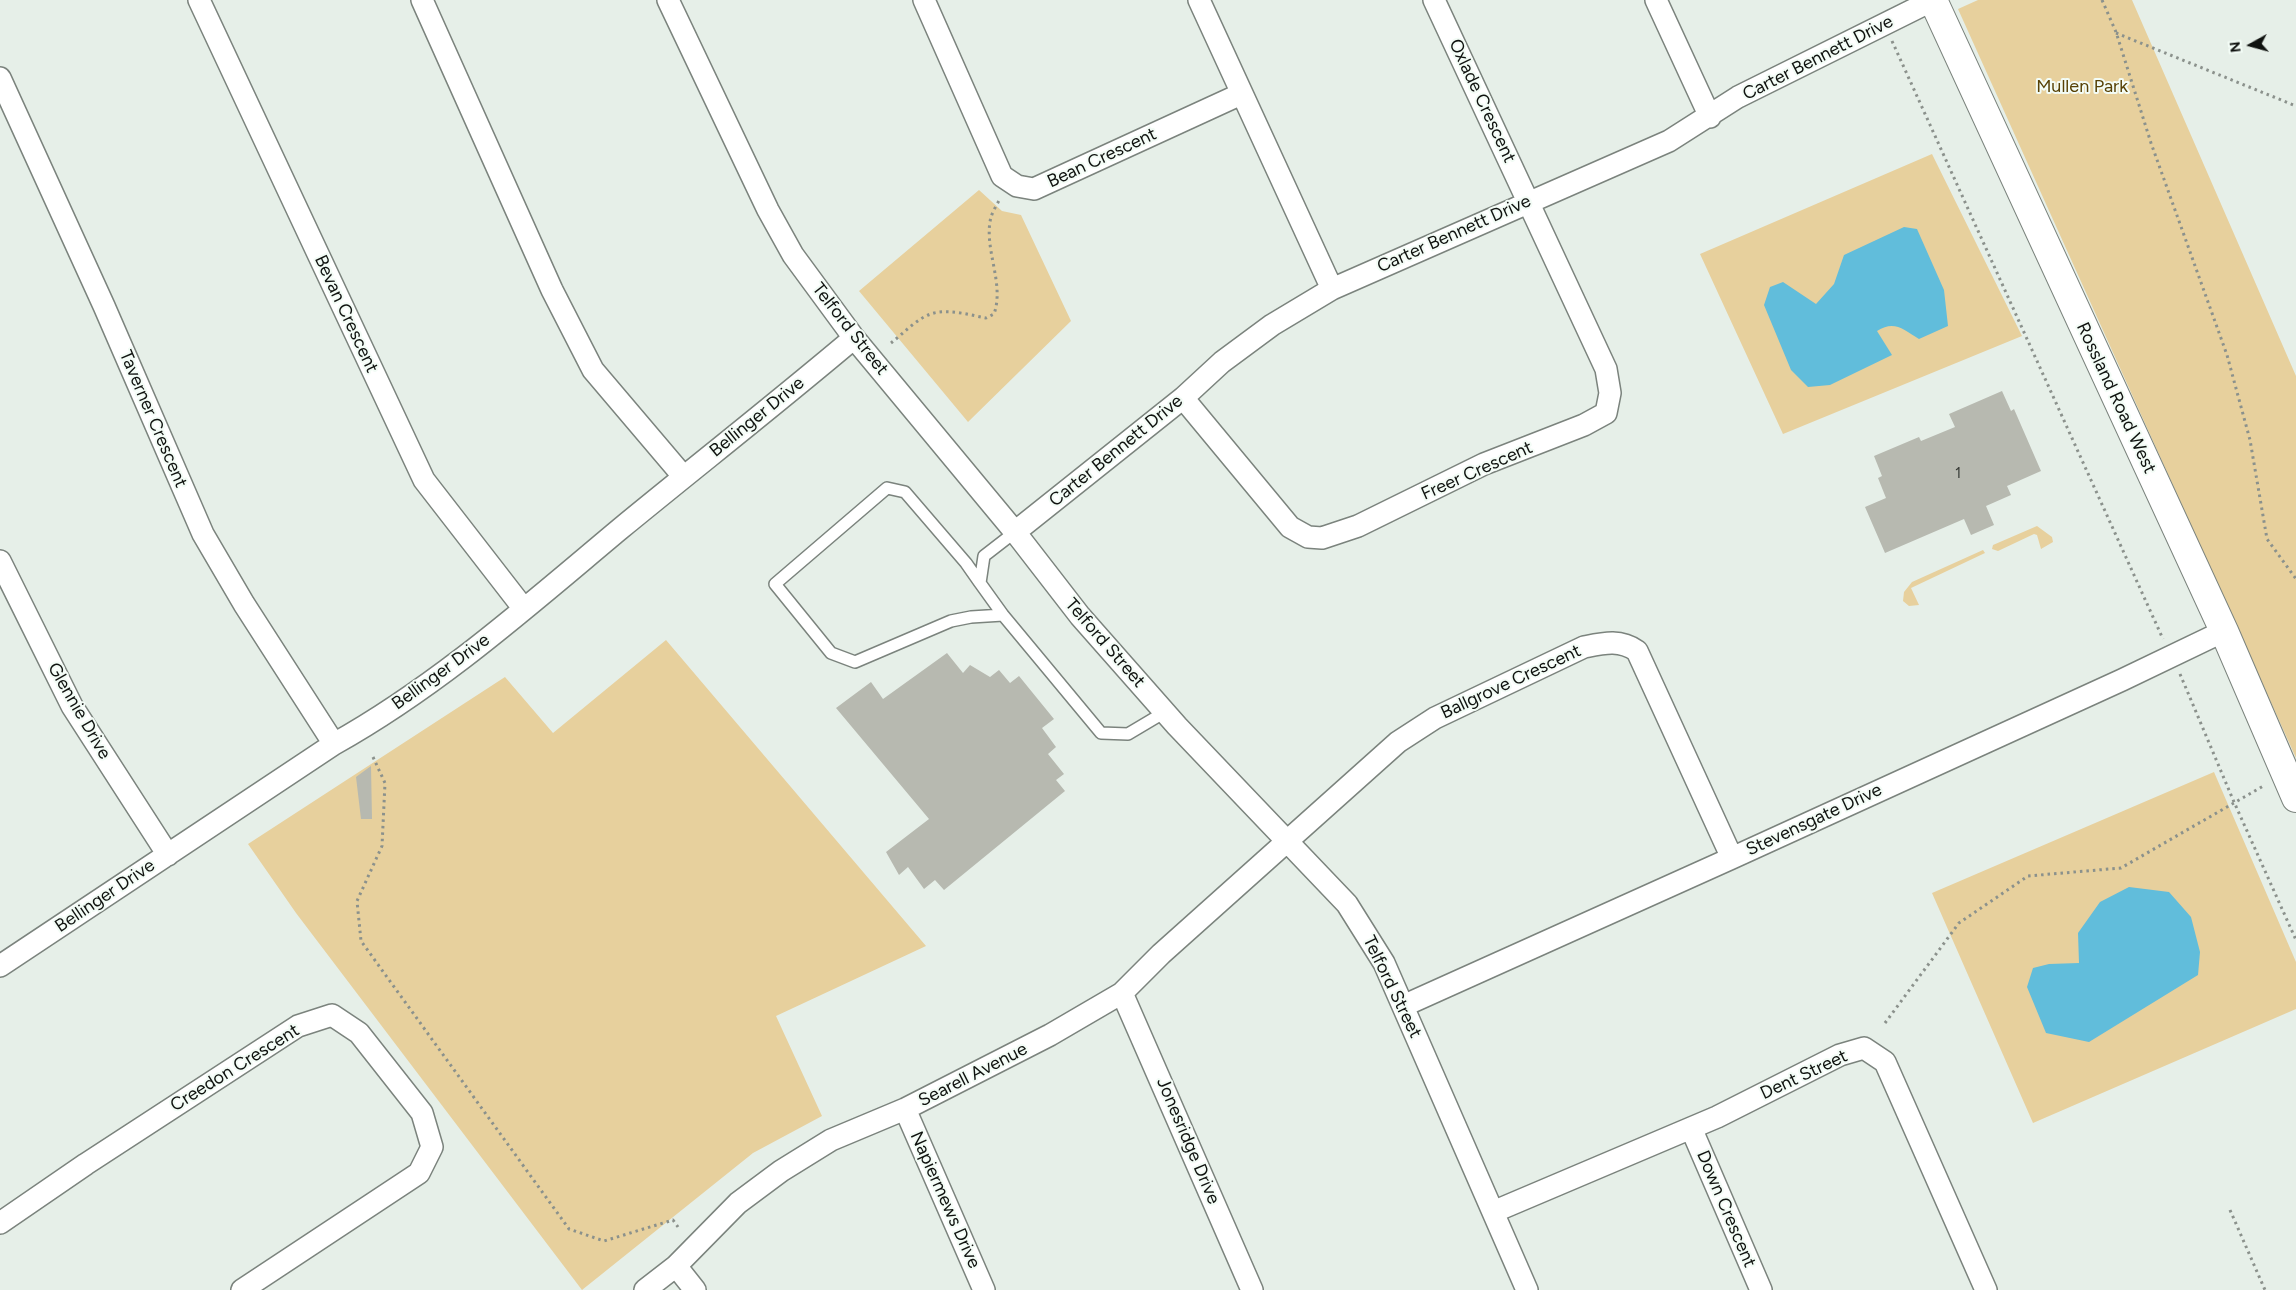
<!DOCTYPE html>
<html>
<head>
<meta charset="utf-8">
<style>
  body { margin:0 }
  #map { position:relative; width:2296px; height:1290px; overflow:hidden; background:#e6efe8; font-family:Figtree,sans-serif }
  canvas { display:block }
  .north { position:absolute; left:2226px; top:20px; width:50px; height:50px; -webkit-text-stroke:4px #f3fcf6; paint-order:stroke; rotate:263deg; font-size:14px; font-weight:700; line-height:20px; text-align:center; color:#0f120f }
  .north::after { content:''; display:block; margin:auto; width:18px; height:22px; background:#0f120f; clip-path:polygon(50% 0,100% 100%,50% 72%,0 100%) }
</style>
</head>
<body>
<div id="map">
<canvas width="2296" height="1290"></canvas>
<div class="north">N</div>
</div>
<script>
const ctx = document.querySelector('canvas').getContext('2d');
ctx.lineJoin = 'round';
function fill(path, color) { ctx.fillStyle = color; ctx.fill(path, 'evenodd'); }
function strokePath(path, color, width, dash) { ctx.strokeStyle = color; ctx.lineWidth = width; ctx.lineCap = dash ? 'butt' : 'round'; ctx.setLineDash(dash || []); ctx.stroke(path); }
function write(font, color, halo, rows, align = 'center') {
  ctx.font = font + ' Figtree,sans-serif'; ctx.lineWidth = 4; ctx.setLineDash([]); ctx.textBaseline = 'middle'; ctx.strokeStyle = halo; ctx.fillStyle = color; for (const [text, x, y, turn = 0] of rows) {
    ctx.save(); ctx.translate(x, y); ctx.rotate((+turn || 0) * Math.PI / 180); ctx.textAlign = isNaN(turn) ? turn : align; if (halo) ctx.strokeText(text, 0, 0); ctx.fillText(text, 0, 0); ctx.restore();
  }
}
const green = new Path2D(`
  M1978 0H2132L2296 376V758L1958 9Z
  M1932 154 2022 336 1783 434 1700 254Z
  M979 190 1002 211 1021 215 1071 321 968 422 859 291Z
  M2037 526 2052 537 2053 542 2041 549 2037 535 2034 534 1998 551 1992 549 1993 545Z
  M1983 550 1985 553 1911 588 1919 605 1909 606 1903 601 1904 592 1912 582Z
  M666 640 926 946 776 1016 822 1116 753 1153 582 1290 296 913 248 844 505 677 553 733Z
  M2214 772 2296 962V1009L2033 1123 1932 893Z`);
const water = new Path2D(`
  M1904 227 1917 229 1944 290 1948 326 1919 339C1903 329 1894 320 1877 331L1892 355 1830 385 1808 387 1791 370 1764 305 1770 287 1783 282 1816 304 1834 284 1844 255Z
  M2129 887 2169 892 2191 917 2200 952 2198 975 2089 1042 2046 1033 2027 987 2033 968 2049 964 2079 963 2078 933 2100 902Z`);
const building = new Path2D(`
  M2002 391 2011 411 2014 409 2041 471 2007 486 2011 495 1986 506 1994 525 1971 535 1964 519 1885 553 1865 507 1886 498 1878 478 1882 476 1874 456 1919 437 1921 441 1955 427 1949 414Z
  M947 653 963 673 970 665 990 677 999 670 1010 683 1019 676 1054 719 1042 728 1056 747 1048 754 1064 774 1056 780 1065 791 944 890 935 880 924 889 908 867 899 875 886 852 929 819 836 708 871 682 883 699Z
  M371 766 372 819H361L356 777Z`);
const path = new Path2D(`
  M2102 0 2116 32 2151 143 2227 355 2250 440 2267 539 2296 579
  M2116 33 2296 106
  M1892 41 2163 639
  M891 343C904 333 918 317 934 313 950 309 970 315 986 318L994 314C1005 283 983 248 991 217 993 211 997 204 1000 199
  M2180 674 2234 802 2296 940
  M373 757 385 783 382 846 357 901 361 941 569 1229 604 1241 673 1220 678 1227
  M1885 1023 1959 923 2028 876 2121 868 2265 785
  M2230 1210 2265 1290`);
const lane = new Path2D(`
  M1015 532 984 556 980 583 1003 615 1101 733 1128 734 1165 712
  M980 583 966 563 905 492 887 488 775 584 831 653 855 662 951 621 971 617 1003 615`);
const street = new Path2D(`
  M199 0 424 480 524 609
  M422 0 552 290 593 370 683 476
  M668 0 768 210 793 255 854 338 1015 532 1080 616 1177 726 1347 904 1384 963 1527 1290
  M924 0 1002 176 1017 186 1034 189 1241 94
  M1199 0 1332 289
  M1656 0 1710 117
  M0 78 104 306 203 534 244 604 334 744
  M1183 398 1290 527 1308 537 1322 538 1358 526 1484 464 1584 425 1606 413 1610 393 1606 369 1434 0
  M1015 532 1183 398 1222 362 1272 325 1332 289 1669 141 1738 97 1933 0
  M0 561 72 706 168 855
  M0 966 334 744C438 686 529 605 620 529 698 465 777 403 854 338
  M1122 993 1252 1290
  M1403 1006 1732 858 2122 680 2224 631
  M905 1109 984 1290
  M1691 1128 1761 1290
  M1493 1212 1717 1117 1840 1055 1864 1048 1885 1062 1986 1290
  M0 1223 86 1164 298 1026 332 1015 359 1033 422 1113 432 1147 419 1173 242 1290
  M676 1266 695 1290
  M645 1290 676 1266 738 1203 781 1171 831 1140 905 1109 1050 1035 1122 993 1161 954 1398 742 1435 718 1584 647C1604 643 1620 639 1637 651L1732 858`);
const secondary = new Path2D(`
  M1933 0 2224 631 2296 798`);
const numberNames = [
  ["1",1958,474]
];
const streetNames = [
  ["Carter Bennett Drive",1818,58,-27],
  ["Oxlade Crescent",1482,101,65],
  ["Bean Crescent",1102,158,-25],
  ["Carter Bennett Drive",1454,234,-24],
  ["Bevan Crescent",346,314,65],
  ["Telford Street",850,329,52],
  ["Rossland Road West",2116,398,65],
  ["Bellinger Drive",757,417,-39],
  ["Taverner Crescent",153,419,67],
  ["Carter Bennett Drive",1116,451,-39],
  ["Freer Crescent",1477,471,-24],
  ["Telford Street",1105,643,49],
  ["Bellinger Drive",441,672,-36],
  ["Ballgrove Crescent",1511,682,-25],
  ["Glennie Drive",79,711,60],
  ["Stevensgate Drive",1814,820,-25],
  ["Bellinger Drive",105,896,-34],
  ["Telford Street",1392,987,64],
  ["Creedon Crescent",235,1068,-32],
  ["Searell Avenue",973,1075,-27],
  ["Dent Street",1804,1075,-25],
  ["Jonesridge Drive",1188,1141,67],
  ["Napiermews Drive",945,1200,66],
  ["Down Crescent",1726,1209,67]
];
const parkNames = [
  ["Mullen Park",2082,87]
];
fill(green, '#e7d09d');
fill(water, '#61bddb');
fill(building, '#b7b9b0');
strokePath(lane, '#7b837d', 14);
strokePath(street, '#7b837d', 24);
strokePath(secondary, '#7b837d', 30);
strokePath(path, '#8b918c', 3, [2.5, 4]);
strokePath(lane, '#fff', 11);
strokePath(street, '#fff', 21);
strokePath(secondary, '#fff', 28);
write('15px', '#393c37', null, numberNames);
write('18px', '#0f120f', '#f3fcf6', streetNames);
write('18px', '#574105', '#f3fcf6', parkNames);
</script>
</body>
</html>
